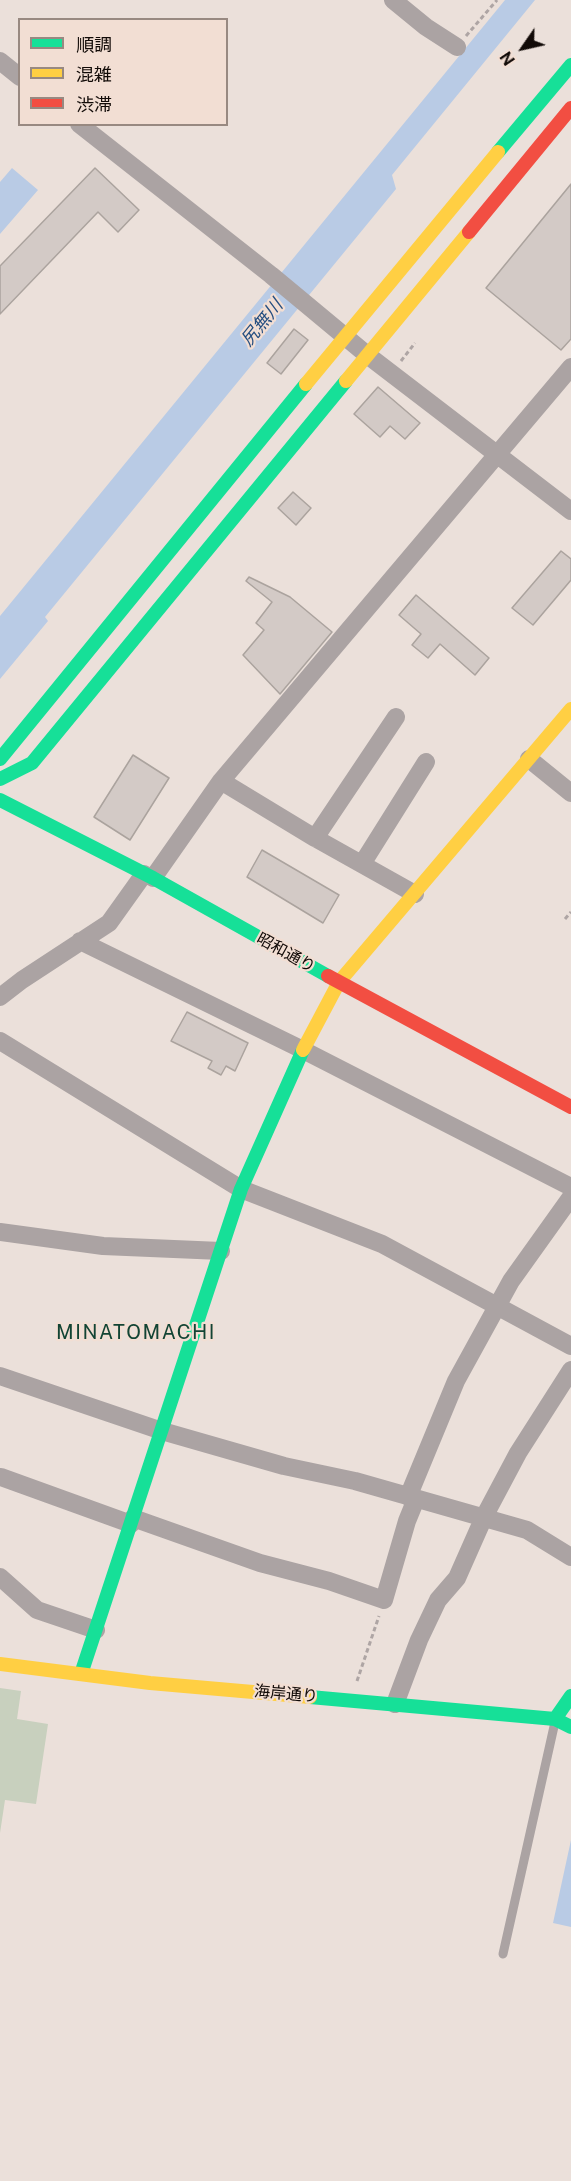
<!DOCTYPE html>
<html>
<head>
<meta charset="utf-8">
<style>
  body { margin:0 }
  #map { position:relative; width:571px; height:2181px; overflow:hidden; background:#ebe0da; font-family:"Public Sans","Noto Sans JP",sans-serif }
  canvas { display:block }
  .legend { position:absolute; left:18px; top:18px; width:210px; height:108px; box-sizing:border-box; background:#f2ded3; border:2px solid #988981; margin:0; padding:8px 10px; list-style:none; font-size:18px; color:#110a07 }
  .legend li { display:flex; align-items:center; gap:12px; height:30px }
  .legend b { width:30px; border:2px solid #988981 }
  .north { position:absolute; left:493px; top:18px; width:60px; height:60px; -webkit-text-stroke:4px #f2ded3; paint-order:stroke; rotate:236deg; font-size:16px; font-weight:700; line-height:24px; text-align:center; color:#110a07 }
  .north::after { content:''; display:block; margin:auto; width:21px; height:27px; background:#110a07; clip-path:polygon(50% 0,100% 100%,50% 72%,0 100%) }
</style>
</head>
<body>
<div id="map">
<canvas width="571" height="2181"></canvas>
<ul class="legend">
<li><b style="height:8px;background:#16e098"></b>順調</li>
<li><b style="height:8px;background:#ffcf43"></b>混雑</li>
<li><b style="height:8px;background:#f24e42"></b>渋滞</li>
</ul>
<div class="north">N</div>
</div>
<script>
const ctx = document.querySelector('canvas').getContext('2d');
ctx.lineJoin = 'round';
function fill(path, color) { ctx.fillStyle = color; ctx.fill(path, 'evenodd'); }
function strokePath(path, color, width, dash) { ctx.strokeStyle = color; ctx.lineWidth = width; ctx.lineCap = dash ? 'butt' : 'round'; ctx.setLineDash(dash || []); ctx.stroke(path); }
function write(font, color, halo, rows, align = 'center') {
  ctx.font = font + ' "Public Sans","Noto Sans JP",sans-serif'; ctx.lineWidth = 4.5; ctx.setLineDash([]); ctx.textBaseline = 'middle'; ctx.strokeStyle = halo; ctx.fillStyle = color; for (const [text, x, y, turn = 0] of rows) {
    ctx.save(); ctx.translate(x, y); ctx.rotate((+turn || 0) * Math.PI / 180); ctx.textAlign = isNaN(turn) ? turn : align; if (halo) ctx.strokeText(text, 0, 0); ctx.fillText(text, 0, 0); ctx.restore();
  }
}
const green = new Path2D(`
  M0 1688 21 1691 17 1719 48 1724 36 1804 5 1800 0 1833Z`);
const water = new Path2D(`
  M505 0H535L392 175 396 189 45 617 48 621 0 679V616Z
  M12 168 38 190 0 234V182Z
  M571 1840V1927L553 1923Z`);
const building = new Path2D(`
  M95 168 139 210 118 232 98 212 0 314V266Z
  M571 184V339L561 350 486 288Z
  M294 329 308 340 281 374 267 363Z
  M378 387 420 423 405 439 390 426 380 437 354 414Z
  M293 492 311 508 296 525 278 508Z
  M561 551 571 559V580L533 625 512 608Z
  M249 577 290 597 332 632 280 694 243 655 264 630 256 623 272 602 246 581Z
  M416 595 489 658 475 675 440 644 428 658 412 645 421 634 399 615Z
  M133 755 169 778 130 840 94 817Z
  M262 850 339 895 323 923 247 877Z
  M187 1012 248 1043 235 1071 226 1066 221 1075 208 1068 212 1061 171 1041Z`);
const path = new Path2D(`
  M466 36 497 0
  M401 361 415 343
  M565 919 571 912
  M357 1681 379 1616`);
const lane = new Path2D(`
  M503 1954 555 1722`);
const street = new Path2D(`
  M393 0 426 27 457 47
  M0 61 20 77
  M79 124 271 275 366 354 571 511
  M529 759 571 793
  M221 781 315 838 415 894
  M315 838 396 717
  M362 864 426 762
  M153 878 221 781 571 367
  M80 941 303 1050 571 1187
  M0 997 22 980 109 923 144 874
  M0 1041 241 1189 382 1244 571 1346
  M0 1232 103 1246 221 1251
  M0 1376 162 1431 284 1466 355 1481 527 1530 571 1557
  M1 1477 131 1524
  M408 1497 456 1381 511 1281 571 1197
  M133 1518 260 1563 329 1581 384 1600 407 1521 416 1499
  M0 1577 37 1610 96 1630
  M395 1704 419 1640 438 1600 457 1578 484 1517 518 1453 571 1370`);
const fast = new Path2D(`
  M498 152 571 65
  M0 759 306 384
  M0 779 32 763 346 381
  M0 800 153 878 328 976
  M81 1674 241 1189 303 1050
  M310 1697 555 1719 571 1727
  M555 1719 571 1696`);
const slow = new Path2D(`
  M346 381 469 232
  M306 384 498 152
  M303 1050 339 982 571 709
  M0 1664 150 1683 310 1697`);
const jam = new Path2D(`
  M469 232 571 108
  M328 976 571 1107`);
const streetNames = [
  ["昭和通り",286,953,29],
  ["海岸通り",286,1694,5]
];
const waterNames = [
  ["尻無川",262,323,-51]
];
const quarterNames = [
  ["MINATOMACHI",136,1333]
];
fill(green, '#c8d0be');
fill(water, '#b9cbe5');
fill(building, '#d3cac6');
strokePath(building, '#aba39e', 1.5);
strokePath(path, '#aea5a4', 3, [4.5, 3]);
strokePath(lane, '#aba3a3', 9);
strokePath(street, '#aba3a3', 18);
strokePath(fast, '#16e098', 14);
strokePath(slow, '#ffcf43', 14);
strokePath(jam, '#f24e42', 14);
write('16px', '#110a07', '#f2ded3', streetNames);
write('italic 18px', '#254e80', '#f2ded3', waterNames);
ctx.letterSpacing = '1.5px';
write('20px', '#124434', '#f2ded3', quarterNames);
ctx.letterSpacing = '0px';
</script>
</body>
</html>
